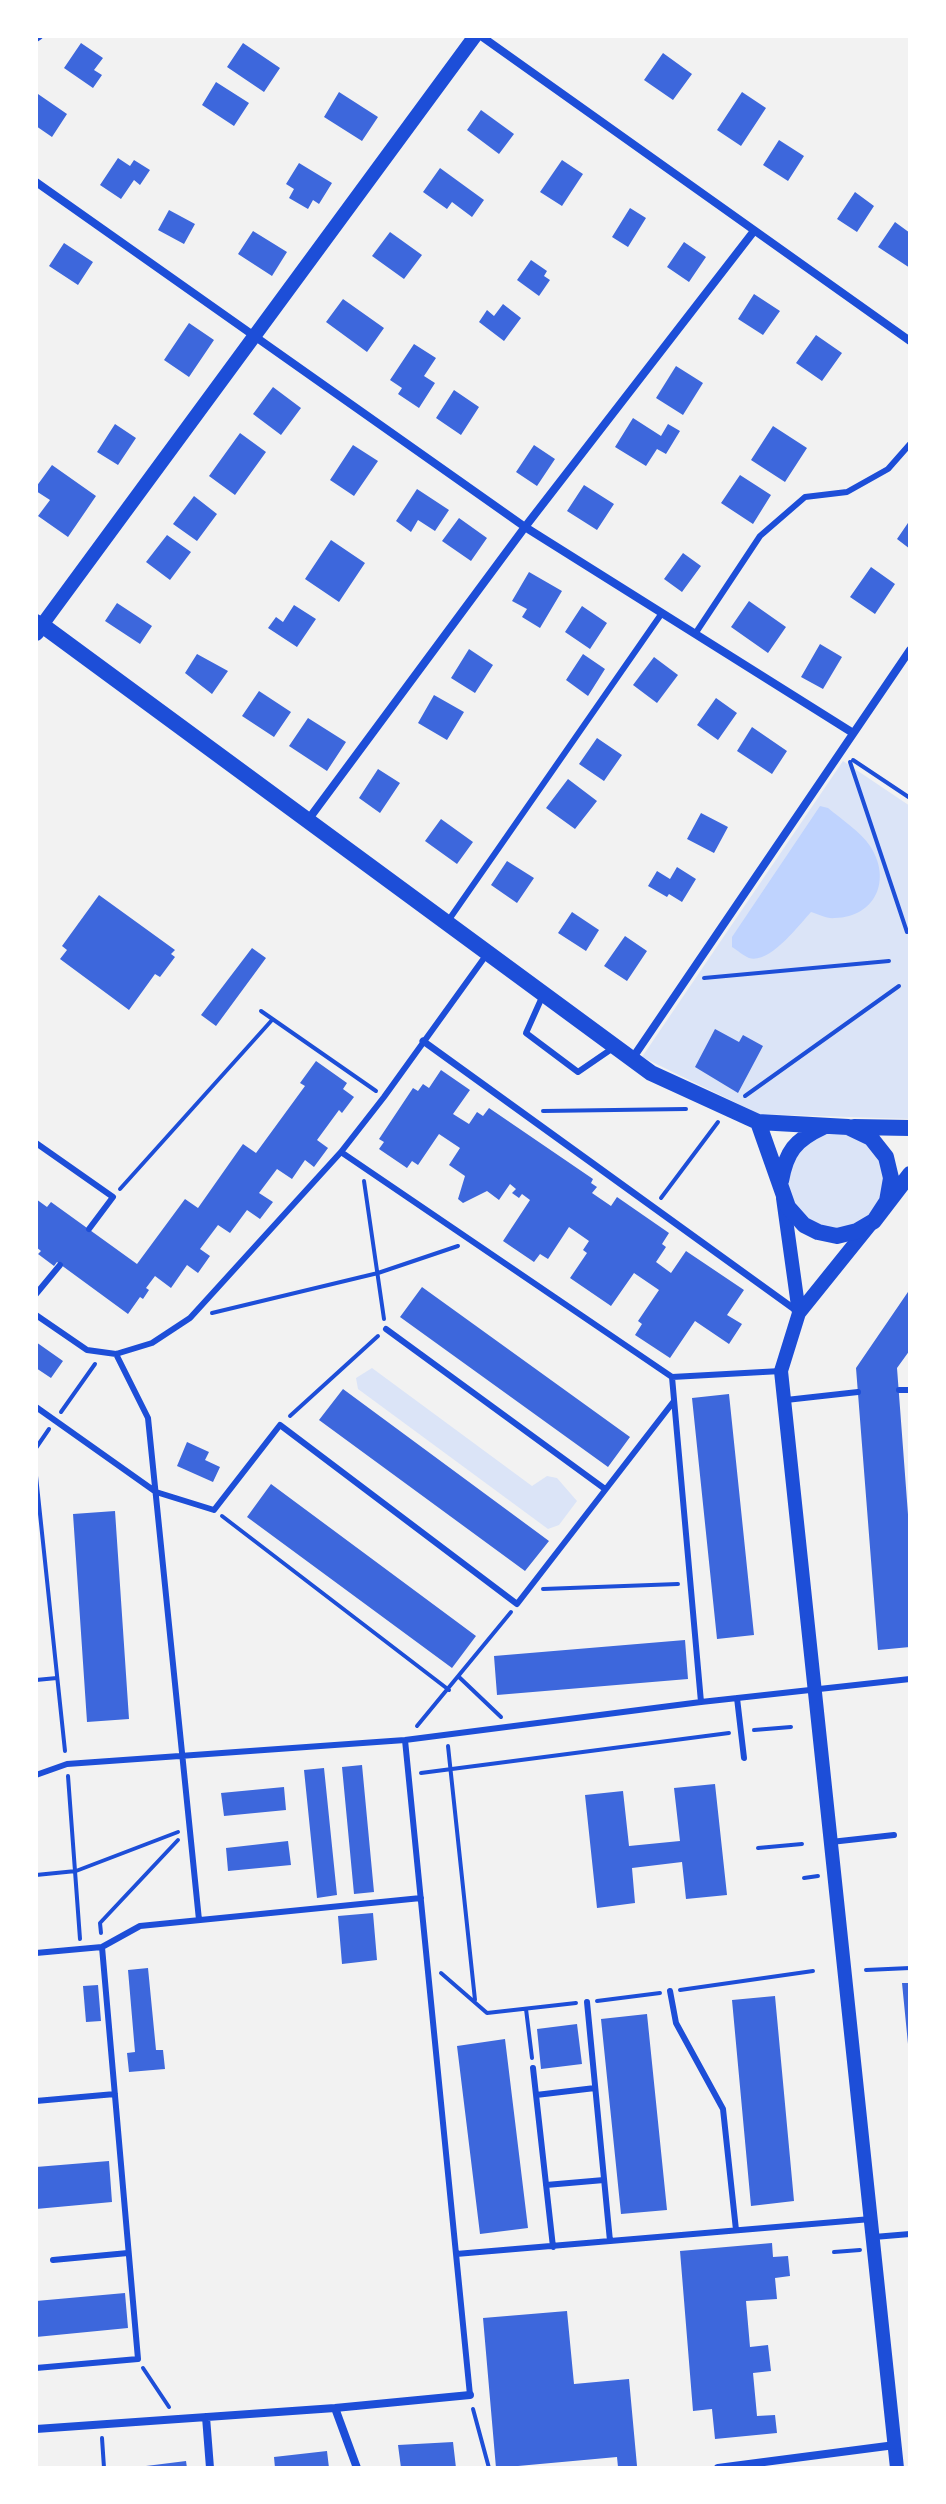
<!DOCTYPE html>
<html>
<head>
<meta charset="utf-8">
<style>
  body { margin:0 }
  #map { position:relative; width:946px; height:2504px; overflow:hidden; background:#f2f2f2; font-family:"Noto Serif",serif }
  canvas { display:block }
  .frame { position:absolute; inset:0; border:38px solid #fff; pointer-events:none }
</style>
</head>
<body>
<div id="map">
<canvas width="946" height="2504"></canvas>
<div class="frame"></div>
</div>
<script>
const ctx = document.querySelector('canvas').getContext('2d');
ctx.lineJoin = 'round';
function fill(path, color) { ctx.fillStyle = color; ctx.fill(path, 'evenodd'); }
function strokePath(path, color, width, dash) { ctx.strokeStyle = color; ctx.lineWidth = width; ctx.lineCap = dash ? 'butt' : 'round'; ctx.setLineDash(dash || []); ctx.stroke(path); }
const green = new Path2D(`
  M843 761 910 806V1119L759 1114 642 1057Z
  M825 1131C846 1131 877 1135 883 1161 885 1173 883 1188 884 1200L856 1228 831 1231 806 1222 791 1205 785 1182 790 1159Z
  M372 1368 532 1486 547 1476 557 1478 577 1501 559 1525 548 1529 358 1389 356 1378Z`);
const water = new Path2D(`
  M820 806 828 808C841 819 861 832 870 846 892 879 876 917 835 918 827 919 818 914 811 912 798 926 770 964 749 958 744 956 737 950 732 947V937Z`);
const building = new Path2D(`
  M81 43 103 58 94 70 102 75 93 88 64 68Z
  M243 43 280 68 264 92 227 67Z
  M663 53 692 74 673 100 644 80Z
  M216 82 249 103 234 126 202 105Z
  M339 92 378 117 362 141 324 117Z
  M742 92 766 108 741 146 717 130Z
  M38 94 67 114 52 137 36 126Z
  M481 110 514 134 499 154 467 130Z
  M779 140 804 156 788 181 763 165Z
  M118 158 130 166 134 160 150 170 140 185 134 180 121 199 100 185Z
  M562 160 583 174 562 206 540 192Z
  M299 163 332 183 319 204 313 200 308 209 289 198 294 189 286 184Z
  M440 168 484 200 472 217 452 202 447 209 423 192Z
  M855 192 874 206 857 232 837 219Z
  M630 208 646 218 628 247 612 237Z
  M169 210 195 224 184 244 158 230Z
  M895 222 910 233V268L878 247Z
  M253 231 287 252 272 276 238 254Z
  M390 232 422 255 404 279 372 256Z
  M684 242 706 257 689 282 667 267Z
  M64 243 93 262 78 285 49 266Z
  M531 260 547 271 544 276 550 280 539 296 517 280Z
  M754 294 780 311 763 335 738 319Z
  M343 299 384 328 367 352 326 322Z
  M503 304 521 318 504 341 479 322 487 310 494 316Z
  M189 323 214 340 189 377 164 360Z
  M816 335 842 353 822 381 796 363Z
  M414 344 436 358 424 376 435 383 419 408 398 394 402 388 390 380Z
  M676 366 703 383 683 415 656 398Z
  M273 387 301 408 281 435 253 414Z
  M454 390 479 407 461 435 436 418Z
  M633 418 661 436 668 424 680 431 666 454 657 449 646 466 615 447Z
  M115 424 136 438 118 465 97 452Z
  M773 426 807 448 785 482 751 460Z
  M240 433 266 452 235 495 209 476Z
  M353 445 378 461 354 496 330 480Z
  M534 445 555 459 537 486 516 472Z
  M52 465 96 496 68 537 38 516 50 500 36 491V487Z
  M740 475 771 495 753 524 721 503Z
  M584 485 614 504 597 530 567 511Z
  M417 489 449 510 435 531 418 520 411 532 396 521Z
  M194 496 217 514 197 541 173 524Z
  M459 518 487 538 471 561 442 541Z
  M910 520V549L897 539Z
  M167 535 191 552 170 580 146 562Z
  M331 540 365 563 339 602 305 579Z
  M683 553 701 566 682 592 664 579Z
  M871 567 895 584 875 614 850 597Z
  M529 572 562 591 540 628 522 617 527 609 512 601Z
  M749 601 786 627 768 653 731 627Z
  M117 603 152 626 140 644 105 621Z
  M294 605 316 619 297 647 268 628 276 617 283 622Z
  M582 606 607 623 590 649 565 632Z
  M820 644 842 657 823 689 801 677Z
  M469 649 493 665 475 693 451 678Z
  M197 654 228 671 212 694 185 673Z
  M583 654 605 669 588 696 566 680Z
  M654 657 678 675 657 703 633 685Z
  M259 691 291 712 274 737 242 716Z
  M434 695 464 712 447 740 418 723Z
  M716 698 737 713 718 740 697 725Z
  M308 718 346 742 327 771 289 746Z
  M752 727 787 751 772 774 737 751Z
  M597 738 622 755 604 781 579 764Z
  M378 769 400 783 380 813 359 798Z
  M568 779 597 801 575 829 546 808Z
  M701 813 728 827 714 853 687 839Z
  M441 819 473 842 457 864 425 841Z
  M507 861 534 878 517 903 491 885Z
  M677 867 696 879 682 902 669 894 667 897 648 886 657 871 670 879Z
  M99 895 175 950 171 954 175 957 160 977 155 974 129 1010 60 959 67 950 62 946Z
  M572 912 599 930 586 951 558 933Z
  M625 936 647 951 627 981 604 966Z
  M252 948 266 958 216 1026 201 1015Z
  M715 1029 739 1042 743 1035 763 1046 738 1093 695 1067Z
  M316 1061 347 1083 343 1089 354 1097 342 1113 339 1110 317 1140 328 1148 314 1167 305 1160 292 1179 277 1169 259 1193 273 1202 260 1219 247 1210 230 1233 218 1225 200 1249 210 1256 198 1273 187 1265 171 1288 155 1276 146 1288 149 1290 143 1299 140 1297 128 1314 57 1262 54 1266 38 1254 41 1251 36 1247V1199L47 1207 51 1202 137 1264 185 1199 198 1208 243 1144 256 1153 305 1086 300 1083Z
  M441 1070 470 1090 453 1114 469 1124 477 1112 483 1116 489 1108 593 1179 591 1183 597 1187 592 1193 611 1206 617 1197 669 1233 662 1244 666 1247 656 1262 671 1273 686 1251 744 1290 727 1315 742 1324 729 1344 695 1321 670 1358 635 1335 642 1324 638 1321 659 1290 634 1273 611 1306 570 1278 587 1253 583 1250 589 1241 569 1227 548 1259 540 1254 534 1262 503 1241 530 1200 522 1194 519 1198 512 1193 516 1189 510 1184 499 1200 487 1191 463 1203 458 1199 465 1176 449 1165 460 1148 439 1134 418 1165 412 1161 407 1168 379 1149 384 1142 379 1139 413 1088 418 1091 423 1084 429 1088Z
  M422 1287 630 1437 608 1467 400 1317Z
  M910 1289V1350L897 1368 910 1541V1647L878 1650 856 1368Z
  M36 1342 63 1361 51 1378 36 1368Z
  M343 1389 549 1541 525 1571 319 1420Z
  M729 1394 754 1635 717 1639 692 1398Z
  M187 1442 209 1452 205 1460 220 1467 213 1482 177 1466Z
  M271 1484 476 1636 452 1668 247 1517Z
  M115 1511 129 1719 87 1722 73 1514Z
  M685 1640 688 1679 497 1695 494 1656Z
  M362 1765 374 1892 354 1894 342 1767Z
  M324 1768 337 1895 317 1898 304 1770Z
  M715 1784 727 1895 686 1899 682 1862 632 1868 635 1903 597 1908 585 1795 623 1791 629 1846 680 1841 674 1788Z
  M284 1787 286 1810 224 1816 221 1793Z
  M288 1841 291 1865 228 1871 226 1848Z
  M373 1913 377 1960 342 1964 338 1916Z
  M148 1968 156 2050H163L165 2069 129 2072 127 2053 135 2052 128 1970Z
  M902 1983H910V2044H908Z
  M98 1985 101 2021 86 2022 83 1986Z
  M775 1996 794 2201 751 2206 732 2000Z
  M647 2014 667 2210 621 2214 601 2019Z
  M577 2024 582 2064 541 2069 537 2029Z
  M505 2039 528 2228 480 2234 457 2046Z
  M109 2161 112 2202 36 2209V2167Z
  M772 2243 773 2257 788 2256 790 2276 775 2278 777 2299 746 2301 750 2347 768 2345 771 2371 753 2373 757 2416 775 2415 777 2433 715 2439 712 2409 693 2411 680 2251Z
  M125 2293 128 2328 36 2337V2301Z
  M567 2311 574 2384 629 2379 637 2466 618 2467 617 2457 496 2468 483 2318Z
  M453 2442 456 2468H401L398 2445Z
  M327 2451 329 2468H275L274 2457Z
  M186 2461 187 2468H146V2466Z`);
const path = new Path2D(`
  M853 760 910 798
  M850 762 907 932
  M704 978 889 961
  M261 1011 376 1091
  M745 1096 899 986
  M543 1111 686 1109
  M364 1181 384 1319
  M120 1189 272 1020
  M661 1198 718 1122
  M212 1313 378 1273 458 1246
  M61 1412 95 1364
  M290 1416 378 1336
  M36 1448 49 1429
  M36 1476 65 1751
  M222 1516 449 1690
  M543 1589 678 1584
  M459 1677 501 1717
  M36 1680 57 1678
  M417 1726 511 1612
  M754 1730 791 1727
  M448 1746 475 2000
  M421 1773 729 1733
  M68 1776 80 1939
  M758 1848 802 1844
  M36 1875 76 1871 178 1832
  M804 1878 818 1876
  M101 1933 100 1923 178 1840
  M866 1970 910 1968
  M441 1973 487 2013 576 2003
  M680 1990 813 1971
  M597 2001 660 1993
  M526 2009 532 2058
  M834 2252 860 2250
  M143 2368 169 2407
  M473 2409 489 2468
  M102 2438 104 2468`);
const service = new Path2D(`
  M695 634 760 536 805 497 847 492 888 469 910 444
  M448 921 662 613
  M543 995 526 1033 578 1072 613 1048
  M36 1143 113 1197 89 1229
  M341 1152 672 1377
  M36 1294 60 1265
  M36 1315 87 1350 116 1354 152 1343 190 1318 341 1152 384 1097 487 954
  M386 1329 605 1489
  M116 1354 148 1418 199 1920
  M899 1390H910
  M786 1400 858 1392
  M36 1407 156 1492 214 1510 280 1425 517 1604 674 1401
  M737 1698 744 1758
  M701 1702 672 1377 781 1371
  M405 1740 470 2395
  M36 1775 67 1764 405 1740 701 1702 910 1679
  M831 1842 894 1835
  M36 1953 102 1947 140 1926 421 1898
  M670 1991 676 2023 723 2109 736 2230
  M587 2002 610 2241
  M533 2068 553 2247
  M536 2095 595 2088
  M36 2101 115 2094
  M546 2185 604 2180
  M874 2237 910 2234
  M456 2254 871 2219
  M53 2260 128 2253
  M36 2368 138 2359 102 1947`);
const pedestrian = new Path2D(`
  M423 1041 797 1311`);
const minor = new Path2D(`
  M481 36 910 341
  M36 38 39 36
  M36 182 525 527 853 733
  M308 820 525 527 754 231
  M632 1059 910 650
  M335 2408 357 2468
  M206 2417 210 2468
  M36 2429 335 2408 470 2395
  M718 2468 895 2445`);
const tertiary = new Path2D(`
  M36 621 42 625 50 614 475 36
  M783 1198 799 1313
  M869 1226 799 1313 781 1371 897 2468`);
const secondary = new Path2D(`
  M36 633 42 625 651 1073 758 1122 848 1127 871 1138 886 1157 891 1178 887 1201 874 1221
  M758 1122 788 1207 804 1225 818 1232 837 1236 857 1231 874 1221 910 1174
  M854 1127 910 1128
  M781 1181C786 1152 795 1140 823 1127`);
fill(green, '#dbe4f7');
fill(water, '#bfd3fe');
fill(building, '#3d67dc');
strokePath(path, '#1d4ed8', 4);
strokePath(service, '#1d4ed8', 6);
strokePath(pedestrian, '#1d4ed8', 7);
strokePath(minor, '#1d4ed8', 8);
strokePath(tertiary, '#1d4ed8', 14);
strokePath(secondary, '#1d4ed8', 16);
</script>
</body>
</html>
